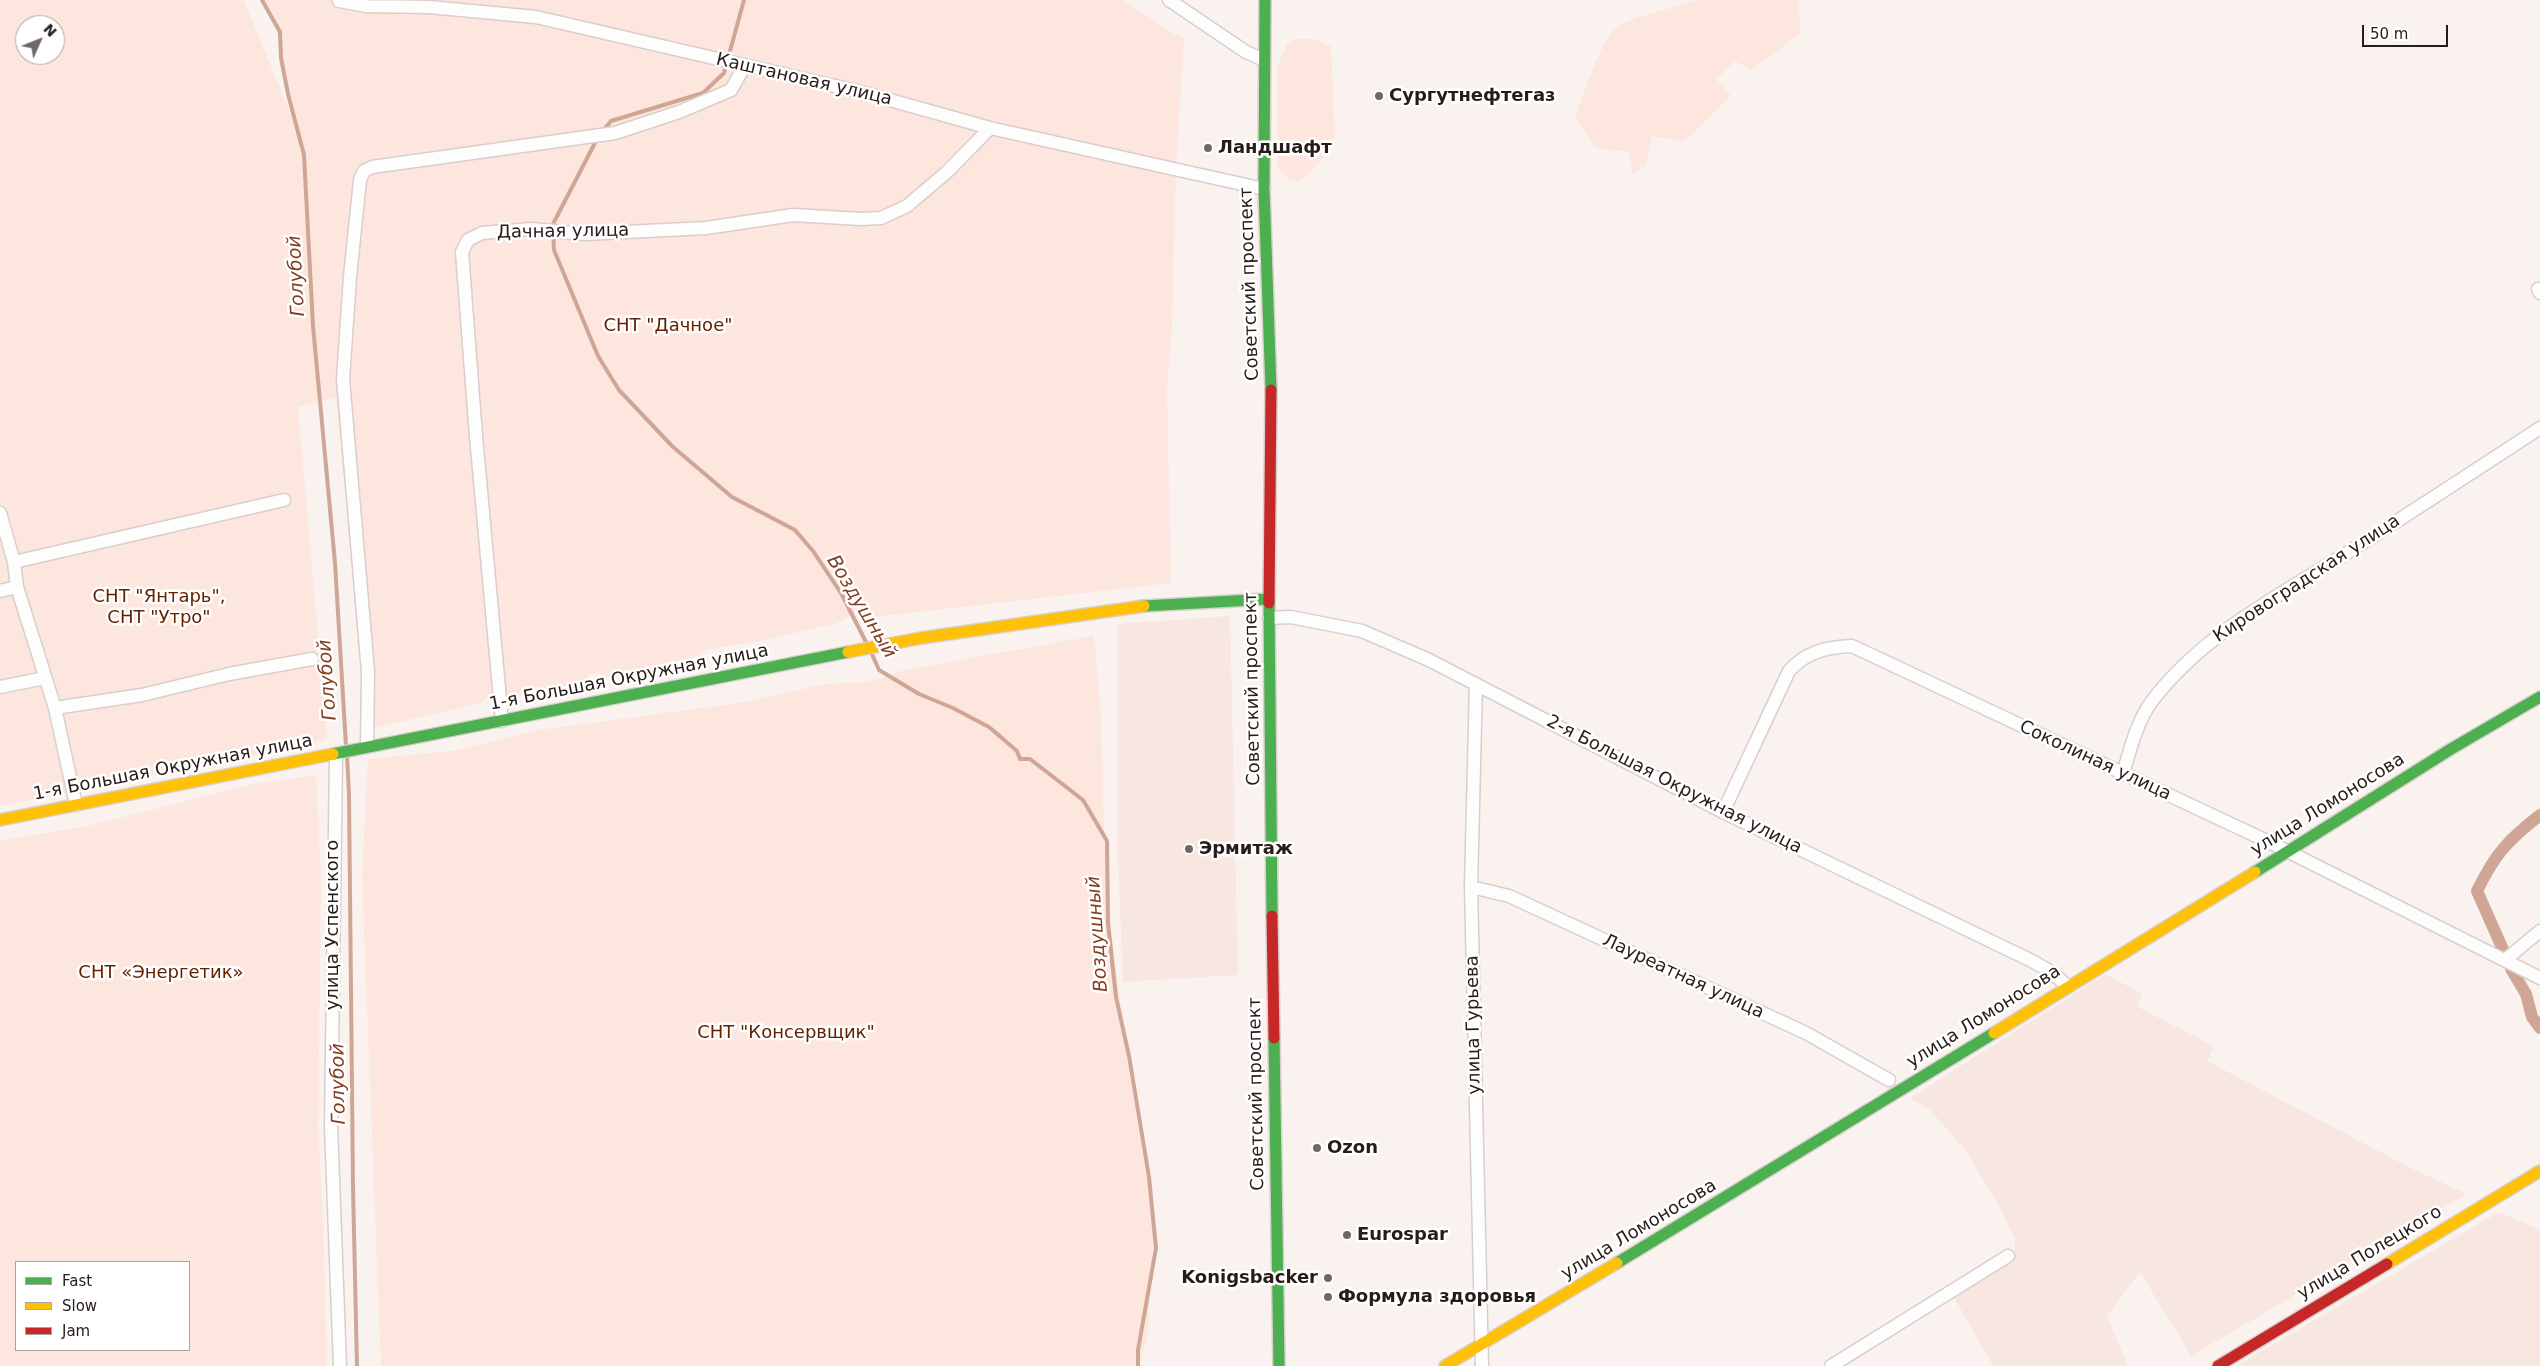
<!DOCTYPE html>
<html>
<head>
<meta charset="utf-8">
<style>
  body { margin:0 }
  #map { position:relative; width:2540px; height:1366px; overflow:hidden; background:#faf2ef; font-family:"DejaVu Sans",sans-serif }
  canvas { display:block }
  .legend { position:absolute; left:15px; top:1261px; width:175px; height:90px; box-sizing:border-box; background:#fff; border:1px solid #a9a4a2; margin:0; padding:6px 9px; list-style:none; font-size:15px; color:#271c17 }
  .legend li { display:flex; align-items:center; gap:10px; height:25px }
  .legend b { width:25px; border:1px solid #a9a4a2 }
  .north { position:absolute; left:15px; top:15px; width:50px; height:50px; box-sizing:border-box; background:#fff; border:1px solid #a9a4a2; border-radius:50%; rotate:46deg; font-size:14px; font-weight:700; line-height:20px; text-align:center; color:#271c17 }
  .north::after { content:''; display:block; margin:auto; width:18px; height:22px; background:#716763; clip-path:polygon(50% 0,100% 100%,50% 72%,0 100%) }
  .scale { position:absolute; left:2362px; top:25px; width:86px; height:22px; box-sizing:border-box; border:2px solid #271c17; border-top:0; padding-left:6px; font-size:15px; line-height:18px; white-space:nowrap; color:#271c17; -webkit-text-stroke:4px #fff; paint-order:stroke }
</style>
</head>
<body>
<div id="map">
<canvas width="2540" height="1366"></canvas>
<ul class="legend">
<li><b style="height:6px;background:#4caf50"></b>Fast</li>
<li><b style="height:6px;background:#ffc107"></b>Slow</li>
<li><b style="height:6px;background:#c62828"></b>Jam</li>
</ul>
<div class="north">N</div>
<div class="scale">50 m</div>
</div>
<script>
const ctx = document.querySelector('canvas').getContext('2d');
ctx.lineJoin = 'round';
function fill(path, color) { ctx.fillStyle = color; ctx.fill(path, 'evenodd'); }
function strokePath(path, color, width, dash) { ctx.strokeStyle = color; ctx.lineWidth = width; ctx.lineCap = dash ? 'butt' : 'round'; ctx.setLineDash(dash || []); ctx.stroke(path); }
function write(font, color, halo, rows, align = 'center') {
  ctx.font = font + ' "DejaVu Sans",sans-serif'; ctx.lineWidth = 5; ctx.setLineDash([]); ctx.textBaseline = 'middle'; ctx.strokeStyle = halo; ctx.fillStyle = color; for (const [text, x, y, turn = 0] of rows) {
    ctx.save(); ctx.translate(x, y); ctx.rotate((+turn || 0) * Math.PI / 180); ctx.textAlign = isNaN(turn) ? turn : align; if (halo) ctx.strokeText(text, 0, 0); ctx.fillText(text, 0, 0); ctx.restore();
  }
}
const built = new Path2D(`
  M1230 616 1238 975 1123 982 1117 830V624Z
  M2106 974 2142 994 2138 1007 2214 1046 2207 1061 2411 1168 2467 1194 2191 1356 2140 1272 2107 1316 2128 1366H1993L1952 1294 2014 1256 2015 1239 1997 1202 1965 1150 1930 1110 1910 1098Z
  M2499 1212 2540 1230V1366H2236Z`);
const green = new Path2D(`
  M0 0H244L295 126 281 58 280 32 262 0H1123L1170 32 1184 38 1176 169 1172 325 1167 390 1171 583 866 618 856 613 837 623 769 639 705 650 695 657 628 675 606 677 598 673 590 674 584 682 500 699H494L490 695 481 703 369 729 336 398 298 407 327 739 219 763 205 765 201 758 179 763 180 769 162 774 0 806ZM25 25H55V55H25Z
  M1697 0H1799L1800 34 1751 70 1735 61 1716 79 1731 96 1684 142 1652 136 1646 165 1633 174 1629 152 1595 148 1575 117C1582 99 1601 41 1614 30 1631 15 1674 9 1697 0Z
  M1296 39H1316L1331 47 1335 137 1321 161 1300 182 1288 179 1278 167 1277 67 1287 44Z
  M1094 636 1101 715 1104 832 1110 921 1127 1058 1154 1221 1148 1333 1139 1366H381L362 876 368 759 453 751 539 730 747 702 825 684 871 682 904 670Z
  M316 775 321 881 318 1129 323 1217 327 1366H0V841L87 826 254 784ZM16 1262H189V1350H16Z`);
const stream = new Path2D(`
  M262 0 280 32 281 58 288 94 304 155 313 326 335 563 346 746
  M602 132 611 121 703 93 724 73 744 0
  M597 139 553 224 554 250 598 356 619 390 673 447 732 497 795 530 813 551 841 593 867 644
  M871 652 879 670 919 694 953 708 989 727 1017 751 1020 759H1030L1083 800 1107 841 1108 923 1116 997 1129 1056 1149 1177 1156 1248 1138 1350V1366
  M347 755 349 794 353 1187 357 1366`);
const canal = new Path2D(`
  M2505 954 2477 891C2495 854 2508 840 2540 815
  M2511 969 2526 994 2532 1017 2540 1028`);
const street = new Path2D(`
  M1169 0 1246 52 1264 60
  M339 1 366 6 429 7 536 17 865 93 990 128 1264 189
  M2538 289 2540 293
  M0 513 14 562 17 587 55 708 76 805
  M14 562 284 500
  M0 591 17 587
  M1269 618 1291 617 1362 631 1429 660 1723 812 2032 961 2053 973 2067 986
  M1476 684 1471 887 1482 1366
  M0 687 45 678
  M55 708 142 695 229 674 312 659
  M502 721 476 436 462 252 468 240 482 233 531 229 586 234 706 228 793 215 861 219 881 218 907 206 948 171 990 128
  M367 747 368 672 343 379 350 277 360 180 364 171 372 167 615 133 679 112 731 90 744 67
  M336 754 331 1126 340 1366
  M2123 774C2130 750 2137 721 2152 701 2204 633 2279 596 2350 551 2414 511 2477 469 2540 428
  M1723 812 1789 671C1806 652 1826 647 1852 646L2269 842 2540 978
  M1471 887 1509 896 1806 1033 1889 1080
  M2505 960 2540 931
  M1831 1366 2008 1256`);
const fast = new Path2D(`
  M1265 0 1264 189 1271 390
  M1269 603 1272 916
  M1144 606 1269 599
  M333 754 848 652
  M2255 872 2451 749 2540 697
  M1274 1038 1279 1366
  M1617 1263 1994 1033`);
const slow = new Path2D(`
  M848 652 921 638 1144 606
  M0 820 333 754
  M1994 1033 2255 872
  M2387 1264 2540 1171
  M1445 1366 1617 1263`);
const jam = new Path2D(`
  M1269 603 1271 390
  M1272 916 1274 1038
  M2218 1366 2387 1264`);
const markers = [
  [1379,96,5,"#716763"],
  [1208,148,5,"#716763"],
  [1189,849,5,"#716763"],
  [1317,1148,5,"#716763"],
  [1347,1235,5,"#716763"],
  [1328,1278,5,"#716763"],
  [1328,1297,5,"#716763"]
];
const streetNames = [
  ["Каштановая улица",804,80,13],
  ["Дачная улица",563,232,-1],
  ["Советский проспект",1250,284,-92],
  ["Кировоградская улица",2307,579,-33],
  ["1-я Большая Окружная улица",629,678,-11],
  ["Советский проспект",1253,689,-91],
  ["Соколиная улица",2095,761,25],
  ["1-я Большая Окружная улица",173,768,-11],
  ["2-я Большая Окружная улица",1674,785,27],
  ["улица Ломоносова",2328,805,-32],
  ["улица Успенского",333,925,-90],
  ["Лауреатная улица",1683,977,25],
  ["улица Ломоносова",1984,1017,-32],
  ["улица Гурьева",1474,1025,-91],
  ["Советский проспект",1257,1094,-91],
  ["улица Ломоносова",1639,1230,-31],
  ["улица Полецкого",2370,1253,-31]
];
const poiNames = [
  ["Сургутнефтегаз",1389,96],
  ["Ландшафт",1218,148],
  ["Эрмитаж",1199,849],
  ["Ozon",1327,1148],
  ["Eurospar",1357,1235],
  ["Konigsbacker",1318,1278,"right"],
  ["Формула здоровья",1338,1297]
];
const parkNames = [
  ["СНТ \"Дачное\"",668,326],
  ["СНТ \"Янтарь\",",159,597],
  ["СНТ \"Утро\"",159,618],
  ["СНТ «Энергетик»",161,973],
  ["СНТ \"Консервщик\"",786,1033]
];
const waterNames = [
  ["Голубой",297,276,-93],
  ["Воздушный",861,607,59],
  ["Голубой",328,680,-94],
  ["Воздушный",1098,934,-94],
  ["Голубой",339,1084,-91]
];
fill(built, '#f8e7e0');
fill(green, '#fce6dd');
strokePath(stream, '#cfa695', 4);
strokePath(canal, '#cfa695', 12);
strokePath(street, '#d8cfcb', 15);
strokePath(fast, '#d8cfcb', 14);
strokePath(slow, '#d8cfcb', 14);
strokePath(jam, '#d8cfcb', 14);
strokePath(street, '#fefdfd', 12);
strokePath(fast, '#4caf50', 11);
strokePath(slow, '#ffc107', 11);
strokePath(jam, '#c62828', 11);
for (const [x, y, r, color] of markers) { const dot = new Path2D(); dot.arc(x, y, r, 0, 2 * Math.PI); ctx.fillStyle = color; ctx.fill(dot); strokePath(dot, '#fff', 2); }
write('18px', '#271c17', '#fff', streetNames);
write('bold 18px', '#271c17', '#fff', poiNames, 'left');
write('18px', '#642100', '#fff', parkNames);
write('italic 19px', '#833e1f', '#fff', waterNames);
</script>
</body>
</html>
